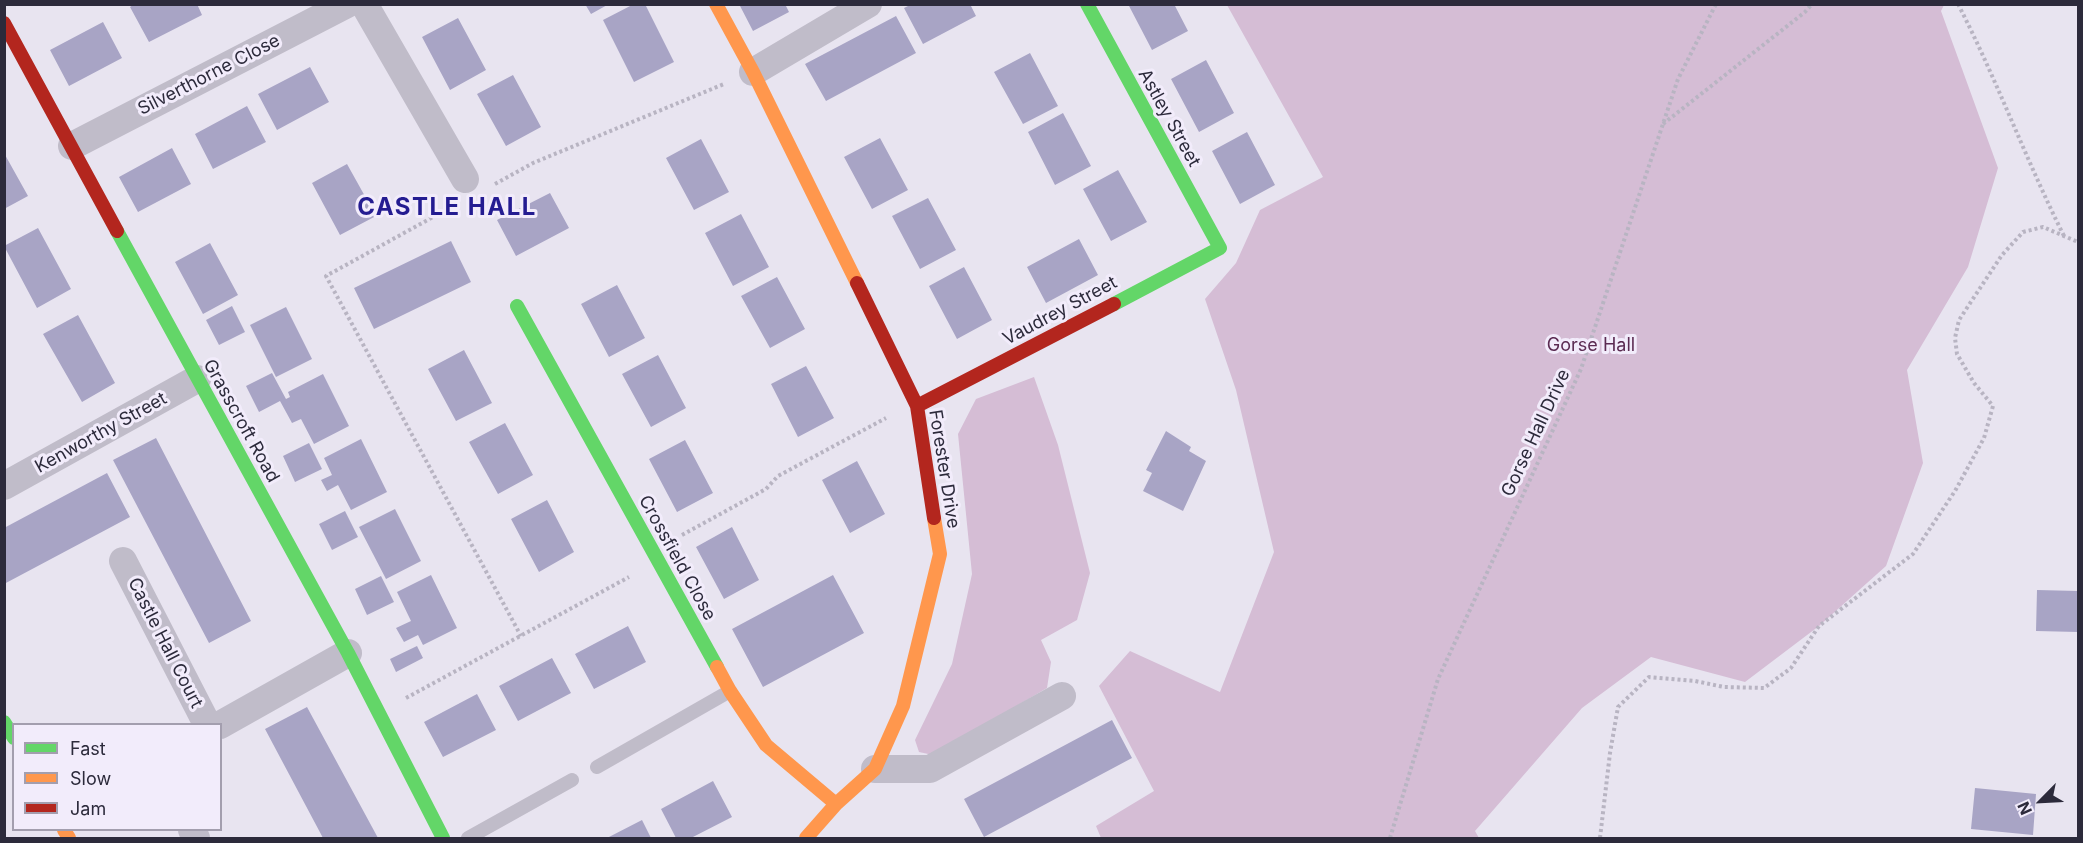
<!DOCTYPE html>
<html>
<head>
<meta charset="utf-8">
<style>
  body { margin:0 }
  #map { position:relative; width:2083px; height:843px; overflow:hidden; background:#e8e4f0; font-family:Inter,sans-serif }
  canvas { display:block }
  .frame { position:absolute; inset:0; border:6px solid #2c2a3b; pointer-events:none }
  .legend { position:absolute; left:12px; top:723px; width:210px; height:108px; box-sizing:border-box; background:#f2ecfb; border:2px solid #a39eae; margin:0; padding:8px 10px; list-style:none; font-size:18px; color:#2c2a3b }
  .legend li { display:flex; align-items:center; gap:12px; height:30px }
  .legend b { width:30px; border:2px solid #a39eae }
  .north { position:absolute; left:2011px; top:771px; width:60px; height:60px; -webkit-text-stroke:4px #f2ecfb; paint-order:stroke; rotate:246deg; font-size:16px; font-weight:700; line-height:24px; text-align:center; color:#2c2a3b }
  .north::after { content:''; display:block; margin:auto; width:21px; height:27px; background:#2c2a3b; clip-path:polygon(50% 0,100% 100%,50% 72%,0 100%) }
</style>
</head>
<body>
<div id="map">
<canvas width="2083" height="843"></canvas>
<div class="frame"></div>
<ul class="legend">
<li><b style="height:8px;background:#63d668"></b>Fast</li>
<li><b style="height:8px;background:#ff974d"></b>Slow</li>
<li><b style="height:8px;background:#b3261e"></b>Jam</li>
</ul>
<div class="north">N</div>
</div>
<script>
const ctx = document.querySelector('canvas').getContext('2d');
ctx.lineJoin = 'round';
function fill(path, color) { ctx.fillStyle = color; ctx.fill(path, 'evenodd'); }
function strokePath(path, color, width, dash) { ctx.strokeStyle = color; ctx.lineWidth = width; ctx.lineCap = dash ? 'butt' : 'round'; ctx.setLineDash(dash || []); ctx.stroke(path); }
function write(font, color, halo, rows, align = 'center') {
  ctx.font = font + ' Inter,sans-serif'; ctx.lineWidth = 6; ctx.setLineDash([]); ctx.textBaseline = 'middle'; ctx.strokeStyle = halo; ctx.fillStyle = color; for (const [text, x, y, turn = 0] of rows) {
    ctx.save(); ctx.translate(x, y); ctx.rotate((+turn || 0) * Math.PI / 180); ctx.textAlign = isNaN(turn) ? turn : align; if (halo) ctx.strokeText(text, 0, 0); ctx.fillText(text, 0, 0); ctx.restore();
  }
}
const green = new Path2D(`
  M1227 5H1944L1941 11 1998 168 1968 267 1907 370 1923 463 1886 566 1819 626 1745 682 1651 657 1582 708 1475 831 1479 838H1101L1096 826 1154 791 1099 686 1130 651 1220 692 1274 552 1236 390 1205 299 1236 263 1260 210 1323 177Z
  M1034 377 1058 445 1090 573 1077 620 1041 640 1051 662 1047 688 933 755 919 752 915 740 952 664 972 574 958 434 976 399Z`);
const building = new Path2D(`
  M134 4H197L202 15 149 42 130 7Z
  M585 4H609L591 14Z
  M634 4H645L674 62 634 82 603 20Z
  M739 4H785L789 12 753 31Z
  M912 4H970L976 16 923 44 904 8Z
  M1128 4H1174L1188 31 1152 50Z
  M896 16 916 53 826 101 805 64Z
  M458 18 486 70 450 90 422 37Z
  M103 22 122 58 69 86 50 50Z
  M1030 53 1058 106 1023 124 994 72Z
  M1206 60 1234 113 1199 132 1171 79Z
  M310 67 329 102 277 130 258 94Z
  M513 75 541 127 506 146 477 94Z
  M247 106 266 142 213 169 195 134Z
  M1063 113 1091 166 1055 185 1028 132Z
  M1247 132 1275 185 1240 204 1212 151Z
  M880 138 908 190 872 209 844 157Z
  M701 139 729 192 694 210 666 158Z
  M172 148 191 184 138 212 119 177Z
  M4 153 28 196 4 209Z
  M347 164 376 216 340 235 312 183Z
  M1118 170 1147 222 1111 241 1083 189Z
  M550 193 569 228 516 256 497 220Z
  M928 198 956 250 920 269 892 216Z
  M741 214 769 267 733 286 705 233Z
  M38 228 71 289 37 308 4 246Z
  M1079 239 1098 275 1046 303 1027 267Z
  M451 241 471 282 374 329 354 288Z
  M210 243 238 295 203 314 175 262Z
  M964 267 992 320 957 339 929 286Z
  M777 277 805 329 770 348 741 296Z
  M617 285 645 338 609 357 581 304Z
  M232 306 245 332 219 345 206 320Z
  M286 307 312 359 276 377 250 325Z
  M78 315 115 383 82 402 43 334Z
  M464 350 492 403 456 421 428 369Z
  M658 355 686 408 651 427 622 374Z
  M806 366 834 418 798 437 771 384Z
  M272 373 286 399 290 397 288 392 323 374 349 426 314 444 301 419 292 423 280 401 259 412 246 386Z
  M505 423 533 475 498 494 469 442Z
  M1166 431 1191 447 1189 451 1206 461 1183 511 1143 491 1152 473 1146 470Z
  M156 438 251 621 209 643 113 460Z
  M361 439 387 492 351 510 338 485 327 491 321 480 332 475 324 458Z
  M685 440 713 493 677 512 649 459Z
  M309 443 322 469 295 482 283 456Z
  M857 461 885 514 850 533 822 480Z
  M107 473 130 517 4 584V528Z
  M547 500 574 552 539 572 511 519Z
  M395 509 421 561 386 579 359 527Z
  M345 511 358 537 332 550 319 524Z
  M732 527 759 580 724 599 696 547Z
  M431 575 457 628 423 645 418 635 404 642 396 628 411 621 397 592Z
  M833 575 864 633 763 687 732 629Z
  M381 576 394 602 367 615 355 589Z
  M2037 590 2078 591V632L2036 631Z
  M628 626 646 662 594 689 575 654Z
  M417 646 423 658 396 672 390 659Z
  M552 658 571 693 518 721 499 686Z
  M477 694 496 730 443 757 424 722Z
  M307 707 378 838H323L265 729Z
  M1112 720 1132 758 984 837 964 799Z
  M713 781 732 817 691 838H676L661 809Z
  M1975 788 2036 794 2033 835 1971 829Z
  M642 820 651 838H607Z`);
const path = new Path2D(`
  M1958 4C1997 80 2026 160 2064 236
  M1663 124 1805 12 1812 4
  M495 184 533 163 724 84
  M453 206 326 276 521 636
  M682 535 766 489 778 476 886 418
  M406 698 629 577
  M1390 838 1438 679 1581 369 1678 79 1716 4
  M1600 838 1610 753 1618 707 1649 677 1695 681 1724 687 1764 688 1791 668 1819 626 1913 554 1955 491 1984 438 1993 406 1974 383 1957 354 1955 338 1959 320 2002 255 2023 232 2043 227 2078 242`);
const lane = new Path2D(`
  M597 767 730 691
  M468 838 572 780`);
const street = new Path2D(`
  M364 4 465 179
  M753 72 868 4
  M72 146 347 4
  M4 486 197 379
  M123 561 207 724
  M220 725 348 653
  M875 769H930L1062 696
  M192 830 196 838`);
const fast = new Path2D(`
  M1087 4 1220 248 1114 304
  M117 231 348 653 443 838
  M517 306 717 667
  M4 722 14 738`);
const slow = new Path2D(`
  M716 4 753 72 857 283
  M717 667 730 691 766 745 836 804
  M64 830 69 838
  M806 838 836 804 875 769 903 706 940 554 934 518`);
const jam = new Path2D(`
  M4 23 117 231
  M857 283 917 406 934 518
  M917 406 1114 304`);
const streetNames = [
  ["Silverthorne Close",209,75,-27],
  ["Astley Street",1169,118,61],
  ["Vaudrey Street",1060,311,-28],
  ["Grasscroft Road",241,421,61],
  ["Kenworthy Street",101,433,-29],
  ["Gorse Hall Drive",1536,433,-65],
  ["Forester Drive",944,469,81],
  ["Crossfield Close",677,558,61],
  ["Castle Hall Court",165,643,63]
];
const parkNames = [
  ["Gorse Hall",1591,346]
];
const districtNames = [
  ["CASTLE HALL",447,208]
];
fill(green, '#d5bdd5');
fill(building, '#a8a4c5');
strokePath(path, '#b8b4c2', 4, [3, 3]);
strokePath(lane, '#c0bcc9', 14);
strokePath(street, '#c0bcc9', 28);
strokePath(fast, '#63d668', 14);
strokePath(slow, '#ff974d', 14);
strokePath(jam, '#b3261e', 14);
write('18px', '#2c2a3b', '#f2ecfb', streetNames);
write('18px', '#5b2b52', '#f2ecfb', parkNames);
ctx.letterSpacing = '1.5px';
write('bold 24px', '#241c91', '#f2ecfb', districtNames);
ctx.letterSpacing = '0px';
</script>
</body>
</html>
